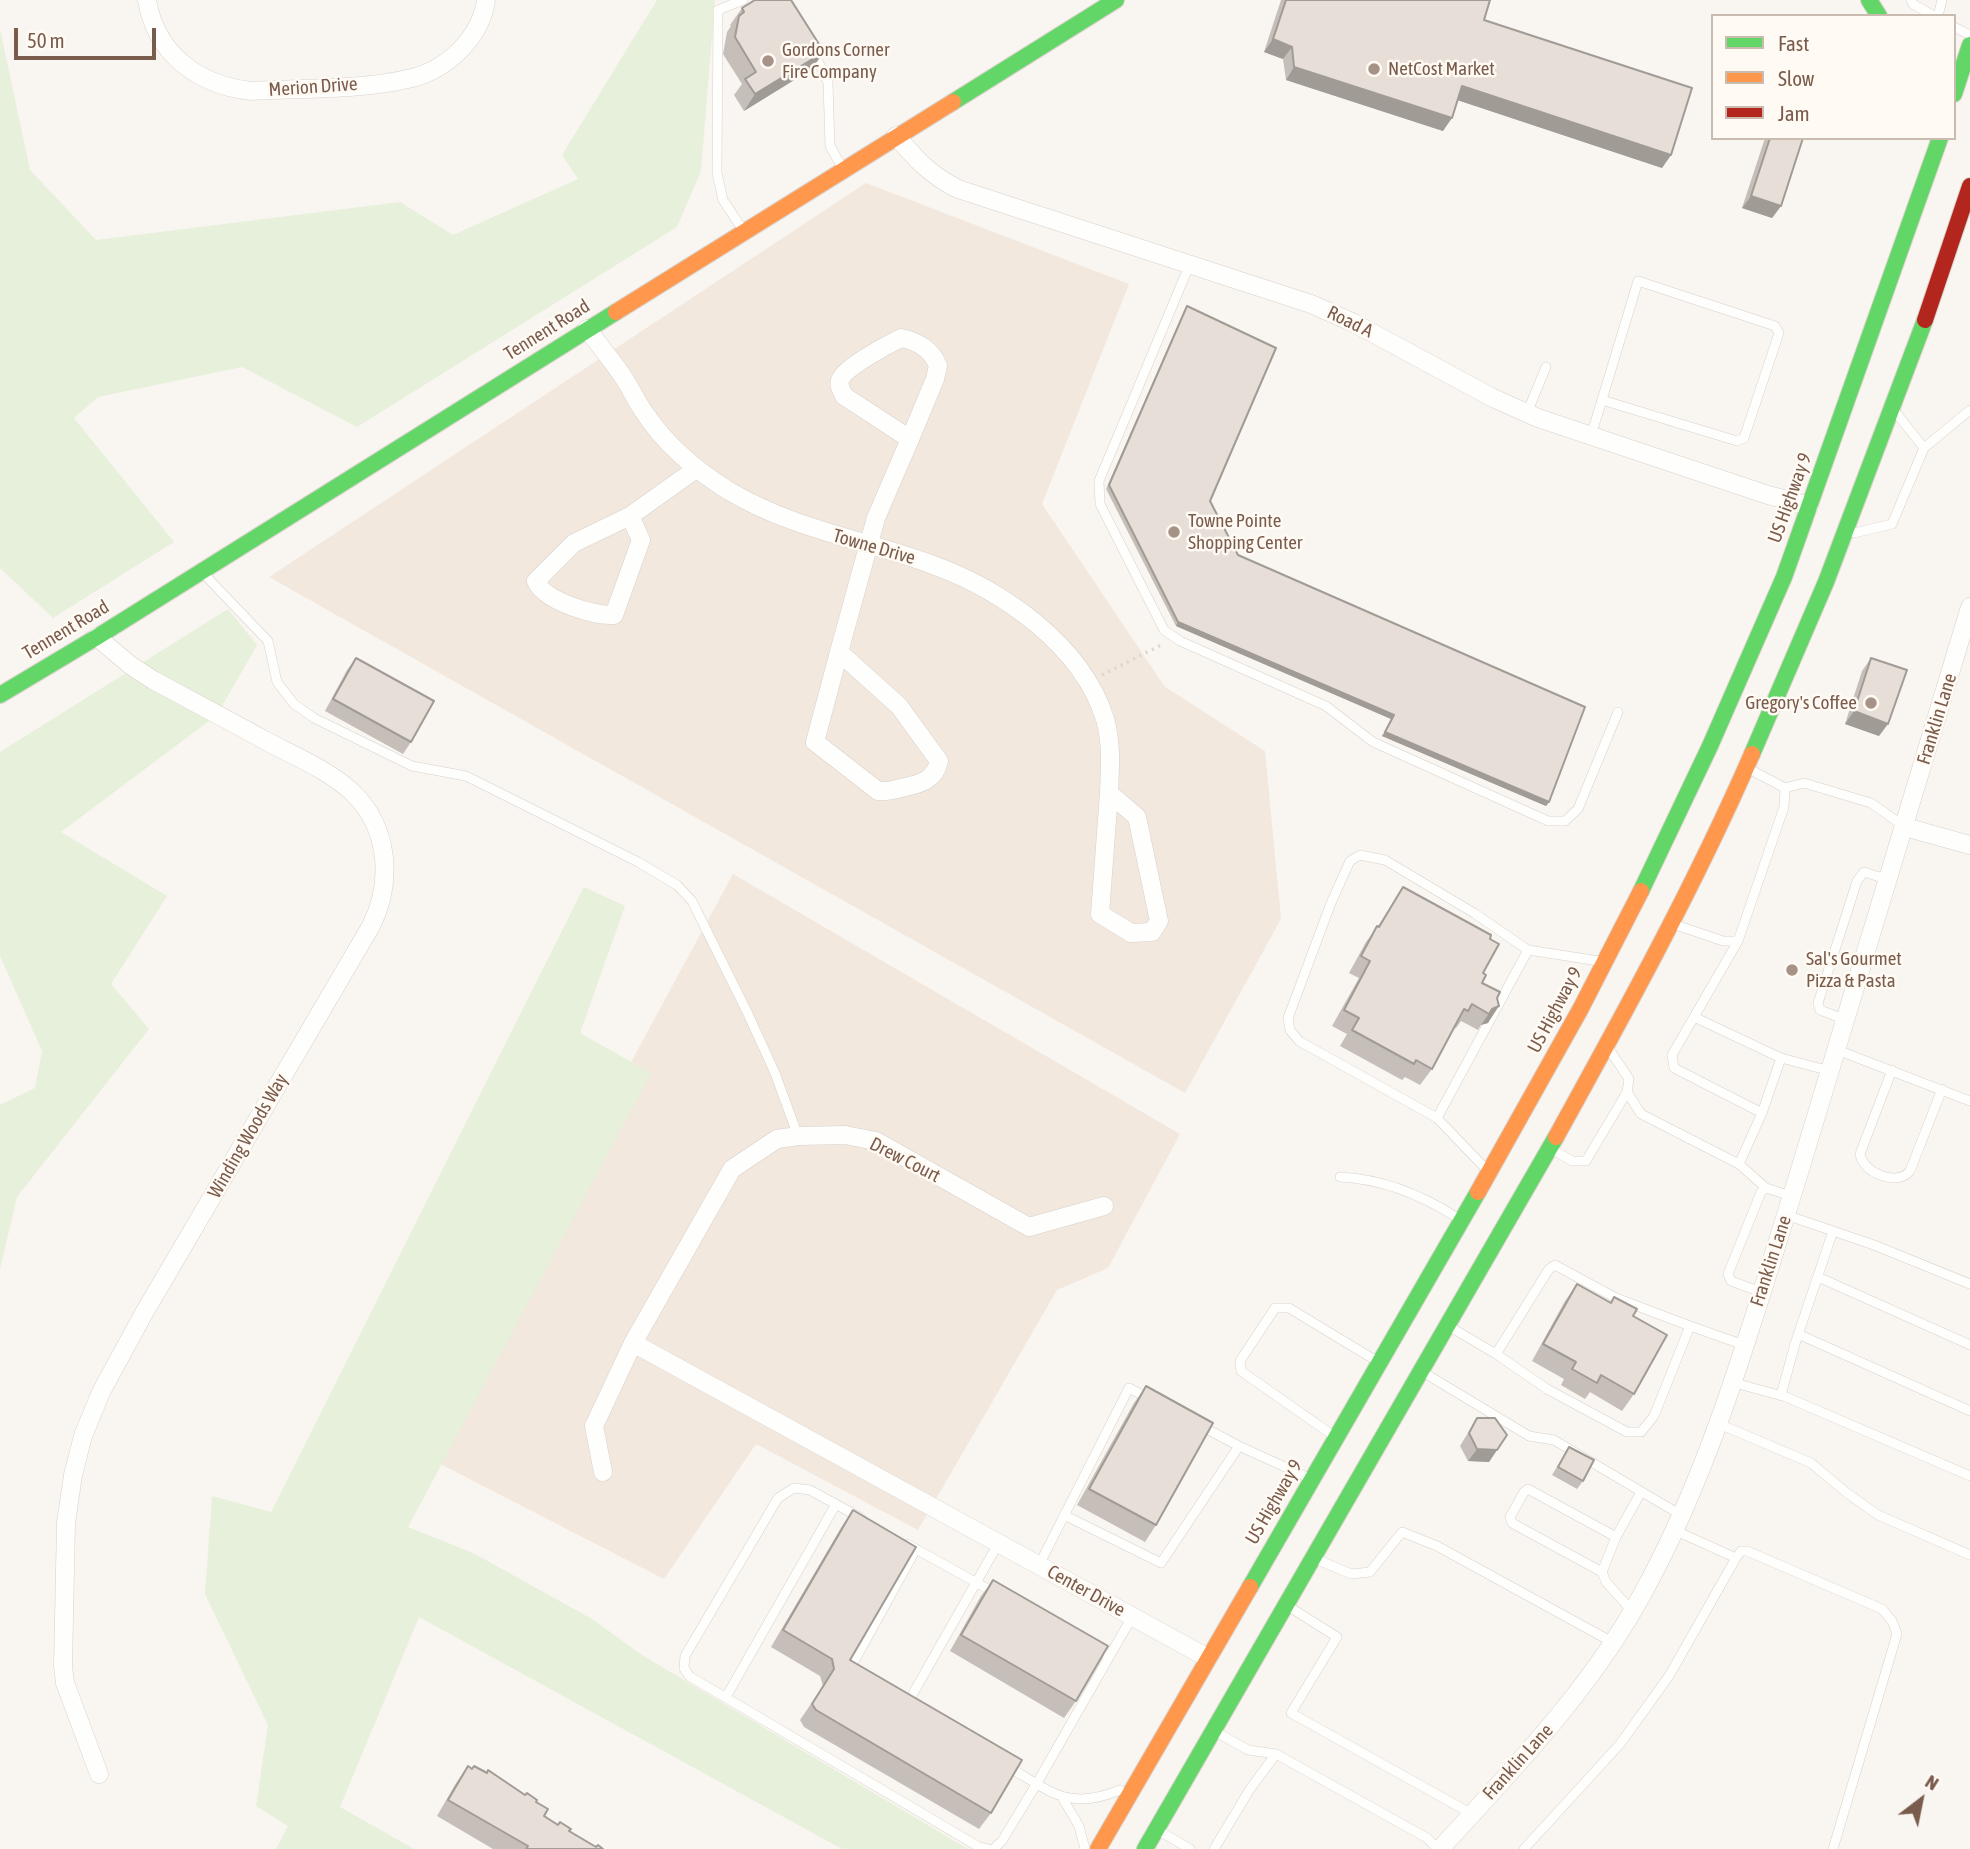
<!DOCTYPE html>
<html>
<head>
<meta charset="utf-8">
<style>
  body { margin:0 }
  #map { position:relative; width:1970px; height:1849px; overflow:hidden; background:#f9f5f0; font-family:"Asap Condensed",sans-serif }
  canvas { display:block }
  .legend { position:absolute; left:1711px; top:14px; width:245px; height:126px; box-sizing:border-box; background:#fffaf3; border:2px solid #cabbb1; margin:0; padding:9px 12px; list-style:none; font-size:21px; color:#7a5c4d }
  .legend li { display:flex; align-items:center; gap:14px; height:35px }
  .legend b { width:35px; border:2px solid #cabbb1 }
  .north { position:absolute; left:1886px; top:1765px; width:70px; height:70px; -webkit-text-stroke:5px #fffaf3; paint-order:stroke; rotate:32deg; font-size:19px; font-weight:700; line-height:28px; text-align:center; color:#7a5c4d }
  .north::after { content:''; display:block; margin:auto; width:24px; height:32px; background:#7a5c4d; clip-path:polygon(50% 0,100% 100%,50% 72%,0 100%) }
  .scale { position:absolute; left:14px; top:28px; width:142px; height:32px; box-sizing:border-box; border:4px solid #7a5c4d; border-top:0; padding-left:9px; font-size:21px; line-height:24px; white-space:nowrap; color:#7a5c4d; -webkit-text-stroke:5px #fffaf3; paint-order:stroke }
</style>
</head>
<body>
<div id="map">
<canvas width="1970" height="1849"></canvas>
<ul class="legend">
<li><b style="height:9px;background:#63d668"></b>Fast</li>
<li><b style="height:9px;background:#ff974d"></b>Slow</li>
<li><b style="height:9px;background:#b3261e"></b>Jam</li>
</ul>
<div class="north">N</div>
<div class="scale">50 m</div>
</div>
<script>
const ctx = document.querySelector('canvas').getContext('2d');
ctx.lineJoin = 'round';
function fill(path, color) { ctx.fillStyle = color; ctx.fill(path, 'evenodd'); }
function strokePath(path, color, width, dash) { ctx.strokeStyle = color; ctx.lineWidth = width; ctx.lineCap = dash ? 'butt' : 'round'; ctx.setLineDash(dash || []); ctx.stroke(path); }
function write(font, color, halo, rows, align = 'center') {
  ctx.font = font + ' "Asap Condensed",sans-serif'; ctx.lineWidth = 5; ctx.setLineDash([]); ctx.textBaseline = 'middle'; ctx.strokeStyle = halo; ctx.fillStyle = color; for (const [text, x, y, turn = 0] of rows) {
    ctx.save(); ctx.translate(x, y); ctx.rotate((+turn || 0) * Math.PI / 180); ctx.textAlign = isNaN(turn) ? turn : align; if (halo) ctx.strokeText(text, 0, 0); ctx.fillText(text, 0, 0); ctx.restore();
  }
}
const residential = new Path2D(`
  M866 183 1129 284 1042 504 1165 687 1265 751 1281 919 1185 1093 269 577Z
  M733 874 1180 1134 1108 1268 1057 1290 918 1530 756 1444 664 1579 419 1453Z`);
const green = new Path2D(`
  M657 0H715L701 171 677 227 357 427 242 367 98 397 74 418 174 542 53 618 0 568V29L30 170 96 240 400 202 453 235 578 179 562 155Z
  M228 609 257 645 217 715 61 832 167 896 111 984 149 1029 17 1197 0 1269V1105L35 1088 42 1051 0 956V752Z
  M584 887 625 906 580 1033 651 1073 408 1527 473 1553 592 1619 642 1655 968 1849H842L419 1617 340 1807 414 1849H276L288 1826 256 1806 268 1725 205 1594 212 1496 271 1512Z`);
const path = new Path2D(`
  M1102 675 1161 645`);
const lane = new Path2D(`
  M743 0 718 10 717 173 723 200 743 230
  M1911 0 1913 4 1934 16
  M1938 16 1942 0
  M1954 27 1970 35
  M813 50 828 83 830 146 843 169
  M1189 266 1099 481 1100 504 1164 630 1180 641 1326 706 1373 742 1548 821H1565L1578 809 1618 712
  M1527 413 1546 367
  M1897 414 1924 448
  M1591 436 1638 281 1775 326 1779 333 1744 438 1737 441 1602 400
  M1854 533 1892 524 1924 448 1970 410
  M202 572 268 641 277 682 294 704 314 718 412 766 466 776 638 862 677 885 692 901 748 1014 775 1073 798 1136
  M1751 770 1785 788 1804 783 1871 803 1905 827
  M1676 925 1723 941H1738
  M1694 1017 1781 1058 1830 1071
  M1846 1020 1820 1010 1818 1003 1857 881 1864 872 1889 880
  M1837 1050 1970 1101
  M1892 1070 1860 1154C1863 1173 1897 1187 1910 1171L1942 1089
  M1627 1092 1641 1114 1739 1164 1762 1113 1674 1068 1672 1055 1738 941 1784 807 1785 788
  M1762 1113 1781 1058
  M1437 1118 1528 950
  M1555 1151 1572 1161H1586L1627 1092 1629 1079 1611 1052
  M1739 1164 1766 1188
  M1486 1169 1437 1118 1299 1041 1290 1030 1288 1018 1331 903 1350 861 1360 855 1385 860 1474 913 1528 950 1599 961
  M1340 1177C1383 1179 1420 1194 1456 1217
  M1786 1215 1874 1245 1970 1284
  M1818 1277 1970 1345
  M1761 1292 1731 1281 1728 1274 1761 1192 1766 1188 1791 1196
  M1452 1328 1496 1354 1547 1389 1627 1432H1641L1654 1416 1690 1326 1744 1345
  M1798 1334 1970 1411
  M1496 1354 1549 1269 1555 1265 1616 1298 1690 1326
  M1426 1374 1529 1436 1554 1440 1681 1515
  M1731 1382 1786 1397 1970 1476
  M1781 1395 1795 1344 1833 1231
  M1717 1423 1811 1463 1847 1493 1878 1515 1970 1555
  M1199 1425 1239 1446
  M1331 1434 1241 1371 1240 1361 1275 1308H1289L1375 1360
  M1064 1515 1161 1563 1239 1446 1307 1477
  M861 1518 810 1490 794 1488 778 1498 685 1656 684 1668 689 1676 979 1847 988 1849
  M907 1544 995 1593
  M1736 1558 1741 1551H1747L1882 1609 1892 1621 1897 1634 1833 1849
  M1318 1560 1351 1574 1370 1572 1402 1532 1437 1546 1614 1643
  M1039 1565 1129 1388 1150 1399
  M1602 1572 1512 1523 1510 1517 1524 1492 1528 1489 1616 1537
  M1291 1608 1337 1637 1291 1713 1472 1814
  M1632 1611 1606 1582 1602 1572 1616 1537 1641 1492
  M1094 1647 1110 1656
  M852 1670 851 1667 916 1549
  M726 1697 836 1504
  M907 1704 998 1544
  M1218 1733 1248 1750 1276 1754 1427 1838 1438 1849
  M1005 1765C1050 1790 1066 1812 1120 1790
  M1063 1799 1079 1826 1085 1849
  M1161 1832 1190 1849
  M993 1849 1002 1841 1037 1783 1132 1617
  M1214 1849 1250 1789 1276 1754
  M1524 1849 1620 1744 1669 1676 1736 1558 1674 1530`);
const street = new Path2D(`
  M147 0C156 54 198 85 251 91 301 88 364 90 412 78 448 69 481 37 486 0
  M896 136C916 159 930 175 958 189L1311 304 1354 323 1493 398 1538 418 1768 495 1809 506
  M587 329C598 343 609 357 619 371 629 384 635 399 644 412 665 444 697 471 729 491 795 530 863 539 933 565 1002 590 1082 645 1105 719 1112 744 1110 768 1109 793
  M901 338C917 341 932 350 938 366L935 379 910 439 844 396C842 391 838 386 840 380 845 367 889 344 901 338Z
  M630 516 641 540 614 615C594 616 544 601 536 581L574 543Z
  M630 516 696 469
  M97 637 130 665 153 680C190 700 228 720 266 741 294 756 329 770 353 793 389 828 393 882 371 926L144 1313 101 1392 83 1436 73 1475 66 1523 63 1666 65 1683 99 1774
  M839 652 899 706 939 761C935 781 919 784 901 788 893 790 886 792 878 791L815 742Z
  M839 652 876 518 910 439
  M1109 793 1137 817 1159 921 1152 932 1131 933 1100 914Z
  M1905 827 1970 845
  M633 1343 1208 1658
  M603 1472 594 1426 633 1343 732 1169 777 1139 798 1136 845 1135 876 1141 1029 1227 1104 1206
  M1440 1849C1514 1768 1592 1688 1644 1591 1713 1465 1752 1322 1795 1186 1855 993 1913 800 1970 607`);
const fast = new Path2D(`
  M1869 0 1879 16
  M1954 94 1970 45
  M953 102 1116 0
  M0 695 97 637 616 312
  M1752 754 1826 582 1925 320
  M1641 891 1710 746 1784 577 1940 138
  M1250 1587 1478 1192
  M1145 1849 1556 1137`);
const slow = new Path2D(`
  M616 312 953 102
  M1556 1137C1625 1012 1695 885 1752 754
  M1478 1192 1581 1008 1641 891
  M1098 1849 1250 1587`);
const jam = new Path2D(`
  M1925 320 1970 186`);
const wall = new Path2D(`
  M1281 0H1490L1484 20 1671 155 1662 168 1458 100 1443 131 1286 80 1283 59 1264 52Z
  M742 8 812 69 744 111 734 95 742 84 723 54 727 32 731 26 730 25Z
  M1765 138H1803L1781 206 1772 218 1742 208Z
  M1187 306 1210 501 1238 555 1549 802 1546 806 1382 736 1391 719 1176 626 1106 489 1184 311Z
  M356 658 411 742 403 754 325 711 347 670Z
  M1871 658 1879 736 1845 724 1862 671Z
  M1403 887 1490 939 1482 983 1497 998 1488 1023 1481 1025 1478 1030 1461 1021 1456 1028 1454 1027 1432 1069 1420 1085 1405 1077 1402 1080 1340 1046 1347 1034 1332 1026 1359 978 1349 973 1366 942 1378 926Z
  M1577 1284 1610 1303 1614 1297 1633 1316 1634 1394 1622 1411 1590 1392 1585 1399 1561 1385 1564 1379 1532 1361 1565 1301Z
  M1146 1386 1156 1525 1145 1542 1077 1505 1134 1403Z
  M1477 1418 1497 1450 1489 1462 1468 1461 1460 1446Z
  M1569 1447 1583 1481 1577 1489 1552 1475Z
  M853 1510 850 1660 991 1813 979 1829 804 1727 800 1720 823 1686 820 1676 771 1647 842 1526Z
  M993 1580 1076 1701 1064 1718 950 1651 981 1596Z
  M468 1766 536 1802 544 1816 596 1847 603 1849H493L437 1816 456 1783Z`);
const shadedWall = new Path2D(`
  M1273 39 1292 47 1283 59 1264 52Z
  M824 52 812 69 744 111 755 94Z
  M1294 67 1452 118 1443 131 1286 80Z
  M1462 86 1671 155 1662 168 1454 99Z
  M1751 196 1781 206 1772 218 1742 208Z
  M1178 622 1394 715 1391 719 1176 626Z
  M1854 711 1888 724 1879 736 1845 724Z
  M1385 732 1549 802 1546 806 1382 736Z
  M1499 1006 1488 1023 1481 1025 1492 1009Z
  M1477 1449 1497 1450 1489 1462 1468 1461Z`);
const building = new Path2D(`
  M755 0H791L824 52 755 94 745 79 756 72 735 37 739 16 744 12 742 8Z
  M1286 0H1490L1484 20 1692 88 1671 155 1462 86 1452 118 1294 67 1292 47 1273 39Z
  M1770 138H1803L1781 206 1751 196Z
  M1187 306 1276 348 1210 501 1238 555 1585 707 1549 802 1385 732 1394 715 1178 622 1109 485Z
  M356 658 434 701 411 742 333 699Z
  M1871 658 1907 670 1888 724 1854 711Z
  M1403 887 1491 935 1490 939 1499 944 1483 973 1486 975 1482 983 1500 992 1497 998 1499 1006 1492 1009 1489 1014 1472 1004 1468 1011 1464 1009 1432 1069 1416 1060 1414 1064 1352 1030 1359 1018 1344 1010 1370 961 1361 956 1377 926 1379 927Z
  M1577 1284 1611 1303 1614 1297 1637 1309 1633 1316 1667 1335 1634 1394 1601 1375 1597 1383 1572 1369 1576 1362 1543 1344Z
  M1146 1386 1213 1423 1156 1525 1089 1489Z
  M1477 1418H1495L1507 1435 1497 1450 1477 1449 1469 1433Z
  M1569 1447 1594 1460 1583 1481 1558 1467Z
  M853 1510 916 1547 850 1660 1022 1760 991 1813 816 1710 812 1704 834 1669 832 1659 783 1630Z
  M993 1580 1108 1646 1076 1701 961 1635Z
  M468 1766 472 1769 474 1766 487 1773 488 1770 525 1795 527 1793 537 1800 536 1802 548 1809 544 1816 558 1825 560 1822 571 1829 569 1831 596 1847 598 1845 603 1849H526L528 1846 448 1800Z`);
const markers = [
  [768,61,7,"#a69286"],
  [1374,69,7,"#a69286"],
  [1174,532,7,"#a69286"],
  [1871,703,7,"#a69286"],
  [1792,970,7,"#a69286"]
];
const poiNames = [
  ["Gordons Corner",782,50],
  ["Fire Company",782,72],
  ["NetCost Market",1388,69],
  ["Towne Pointe",1188,521],
  ["Shopping Center",1188,543],
  ["Gregory's Coffee",1857,703,"right"],
  ["Sal's Gourmet",1806,959],
  ["Pizza & Pasta",1806,981]
];
const streetNames = [
  ["Merion Drive",313,87,-4],
  ["Road A",1350,322,26],
  ["Tennent Road",547,330,-32],
  ["US Highway 9",1790,498,-70],
  ["Towne Drive",874,547,16],
  ["Tennent Road",66,630,-31],
  ["Franklin Lane",1937,719,-73],
  ["US Highway 9",1555,1010,-62],
  ["Winding Woods Way",248,1136,-60],
  ["Drew Court",905,1160,27],
  ["Franklin Lane",1771,1261,-72],
  ["US Highway 9",1274,1502,-60],
  ["Center Drive",1086,1591,29],
  ["Franklin Lane",1518,1762,-48]
];
fill(residential, '#f2e8de');
fill(green, '#e7f0db');
strokePath(lane, '#d7d1cb', 10);
strokePath(street, '#d7d1cb', 19);
strokePath(fast, '#d9d2cb', 18);
strokePath(slow, '#d9d2cb', 18);
strokePath(jam, '#d9d2cb', 18);
strokePath(path, '#dcd5d0', 3.5, [2, 5]);
strokePath(lane, '#fefefd', 9);
strokePath(street, '#fefefd', 18);
strokePath(fast, '#63d668', 16);
strokePath(slow, '#ff974d', 16);
strokePath(jam, '#b3261e', 16);
fill(wall, '#c6bfb9');
fill(shadedWall, '#a19b96');
fill(building, '#e6ded7');
strokePath(building, '#a19b96', 2);
for (const [x, y, r, color] of markers) { const dot = new Path2D(); dot.arc(x, y, r, 0, 2 * Math.PI); ctx.fillStyle = color; ctx.fill(dot); strokePath(dot, '#fffaf3', 2.5); }
write('19px', '#7a5c4d', '#fffaf3', poiNames, 'left');
write('19px', '#7a5c4d', '#fffaf3', streetNames);
</script>
</body>
</html>
